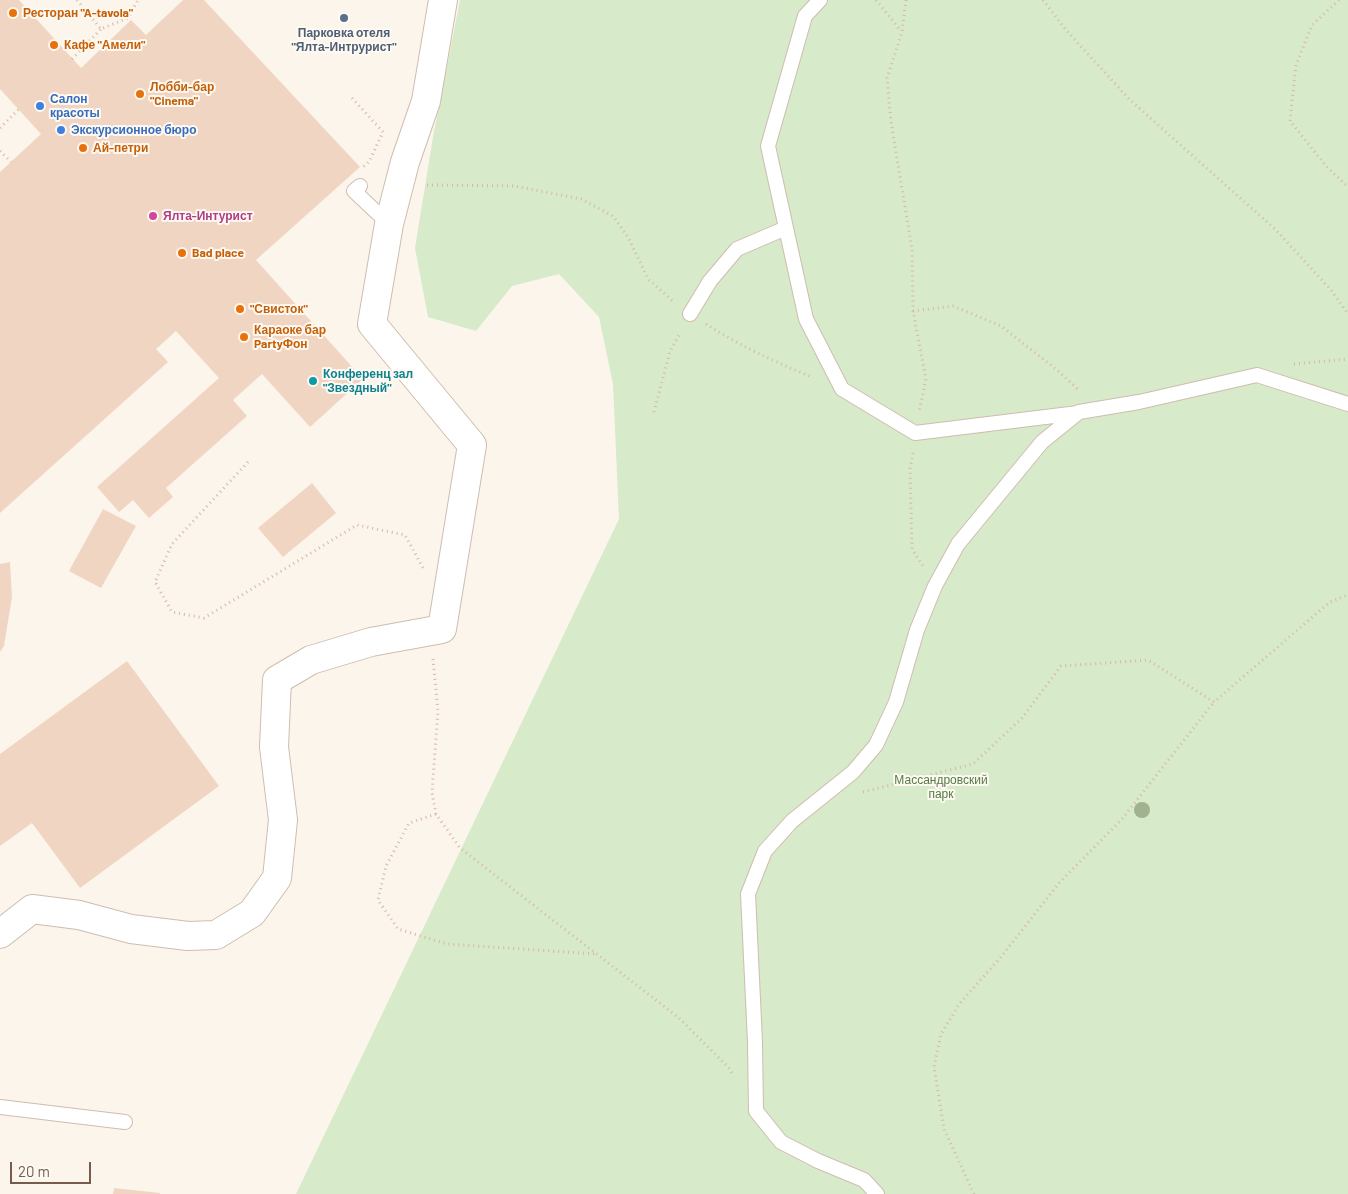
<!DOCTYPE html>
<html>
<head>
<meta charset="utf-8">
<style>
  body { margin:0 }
  #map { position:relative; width:1348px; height:1194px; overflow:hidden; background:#fcf5eb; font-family:Barlow,sans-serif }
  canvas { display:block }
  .scale { position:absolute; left:10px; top:1162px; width:81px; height:22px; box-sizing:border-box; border:2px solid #775c4e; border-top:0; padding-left:6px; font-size:15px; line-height:18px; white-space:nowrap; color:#775c4e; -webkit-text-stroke:4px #fef9f2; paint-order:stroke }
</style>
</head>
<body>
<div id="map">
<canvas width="1348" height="1194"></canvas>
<div class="scale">20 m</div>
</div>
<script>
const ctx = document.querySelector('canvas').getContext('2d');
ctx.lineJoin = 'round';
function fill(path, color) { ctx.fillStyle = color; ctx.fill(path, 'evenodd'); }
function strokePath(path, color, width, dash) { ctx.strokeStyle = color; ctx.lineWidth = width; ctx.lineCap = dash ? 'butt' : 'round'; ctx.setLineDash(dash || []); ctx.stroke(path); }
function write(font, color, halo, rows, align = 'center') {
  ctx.font = font + ' Barlow,sans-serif'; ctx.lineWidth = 4; ctx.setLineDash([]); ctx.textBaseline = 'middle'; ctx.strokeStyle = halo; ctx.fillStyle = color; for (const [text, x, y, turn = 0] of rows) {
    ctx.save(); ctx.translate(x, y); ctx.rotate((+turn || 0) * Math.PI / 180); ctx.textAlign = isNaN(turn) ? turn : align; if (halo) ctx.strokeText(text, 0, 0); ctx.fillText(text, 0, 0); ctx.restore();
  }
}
const green = new Path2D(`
  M460 0H1348V1194H296L619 519 613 384 599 317 559 274 512 286 476 331 428 317 415 248 433 137Z`);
const building = new Path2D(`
  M0 0H19L81 68 131 20 146 35 183 0H204L360 167 256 260 363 379 310 427 262 374 233 400 247 416 166 488 173 497 149 518 133 500 119 512 97 487 219 378 176 331 156 349 168 362 0 513V172L41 134 0 89Z
  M312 483 336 513 283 557 258 528Z
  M103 509 136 526 101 588 69 571Z
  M10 562 12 597 4 646 0 652V564Z
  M127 661 219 786 80 888 32 823 0 846V754Z
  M114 1188 160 1193V1194H113Z`);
const path = new Path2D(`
  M77 0 101 29 128 18 138 0
  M876 0 901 31
  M906 0 902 32 887 78 891 122 912 249 913 311 926 379 919 412
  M1043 0 1066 30 1130 100 1275 229 1331 290 1348 314
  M1339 0 1312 25 1296 65 1290 121 1326 166 1348 187
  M72 59 101 29
  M352 98 383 132 369 162 363 167
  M0 128 19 109
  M0 151 11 162
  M427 185 515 186 581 199 613 216 628 237 648 279 674 302
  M913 311 953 306 1001 326 1057 370 1080 391
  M706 324C740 346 775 362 812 377
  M1294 364 1348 359
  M654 412 670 351 681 332
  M913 453 910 469 912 549 923 566
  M248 462 172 544 155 582 172 612 204 618 357 525 405 535 423 568
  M433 659 438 711 432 793 436 814 460 848 679 1018 730 1069 733 1075
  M863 792 973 764 1022 718 1061 666 1148 660 1214 702 1330 602 1348 595
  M436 814 409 823 386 866 378 900 398 929 447 944 596 954
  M974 1194 944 1129 934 1067 941 1034 960 1003 1001 957 1059 883 1122 819 1214 702`);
const service = new Path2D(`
  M820 0 805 16 768 146 806 319 842 389 915 433 1078 413
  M360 186 354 191 389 224
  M690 314 710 281 737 249 786 228
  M0 1107 125 1122
  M877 1194 864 1180 818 1161 781 1142 756 1111 755 1042 748 894 765 851 792 821 853 772 876 745 896 702 917 630 935 586 958 544 1042 442 1079 412 1139 402 1257 375 1348 404`);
const minor = new Path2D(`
  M0 934 32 909 79 915 131 929 188 936 216 935 252 913 277 878 283 820 274 747 277 680 311 660 371 642 442 629 472 445 372 324 389 224 405 162 426 101 443 0`);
const trees = [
  [1142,810]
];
const markers = [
  [13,13,5,"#e8710a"],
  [344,18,5,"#5c6f8a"],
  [54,45,5,"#e8710a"],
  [140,94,5,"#e8710a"],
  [40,106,5,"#3f7fe0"],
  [61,130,5,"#3f7fe0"],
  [83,148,5,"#e8710a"],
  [153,216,5,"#d1479c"],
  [182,253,5,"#e8710a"],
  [240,309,5,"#e8710a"],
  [244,337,5,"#e8710a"],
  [313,381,5,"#0f9aa8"]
];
const foodNames = [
  ["Ресторан \"A-tavola\"",23,13],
  ["Кафе \"Амели\"",64,45],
  ["Лобби-бар",150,87],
  ["\"Cinema\"",150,101],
  ["Ай-петри",93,148],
  ["Bad place",192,253],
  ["\"Свисток\"",250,309],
  ["Караоке бар",254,330],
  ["PartyФон",254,344]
];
const serviceNames = [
  ["Парковка отеля",344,33],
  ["\"Ялта-Интрурист\"",344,47]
];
const shopNames = [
  ["Салон",50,99],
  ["красоты",50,113],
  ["Экскурсионное бюро",71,130]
];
const hotelNames = [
  ["Ялта-Интурист",163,216]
];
const cultureNames = [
  ["Конференц зал",323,374],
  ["\"Звездный\"",323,388]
];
const parkNames = [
  ["Массандровский",941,780],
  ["парк",941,794]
];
fill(green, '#d7eac9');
fill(building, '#f1d5c3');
strokePath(service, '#cebdb0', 16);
strokePath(minor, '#cebdb0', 30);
strokePath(path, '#d6b8a6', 3, [1, 4]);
strokePath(service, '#fff', 14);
strokePath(minor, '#fff', 28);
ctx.fillStyle = '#a1b290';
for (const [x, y] of trees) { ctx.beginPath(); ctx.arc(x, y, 8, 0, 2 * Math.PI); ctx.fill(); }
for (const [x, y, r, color] of markers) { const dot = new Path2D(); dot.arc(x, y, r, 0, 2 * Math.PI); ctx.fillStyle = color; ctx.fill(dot); strokePath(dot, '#fef9f2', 2); }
write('bold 12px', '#c56008', '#fef9f2', foodNames, 'left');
write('bold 12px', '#4e5e75', '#fef9f2', serviceNames);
write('bold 12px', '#366cbe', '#fef9f2', shopNames, 'left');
write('bold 12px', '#b23c85', '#fef9f2', hotelNames, 'left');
write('bold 12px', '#0d838f', '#fef9f2', cultureNames, 'left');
write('12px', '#577c46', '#fef9f2', parkNames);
</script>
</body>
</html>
